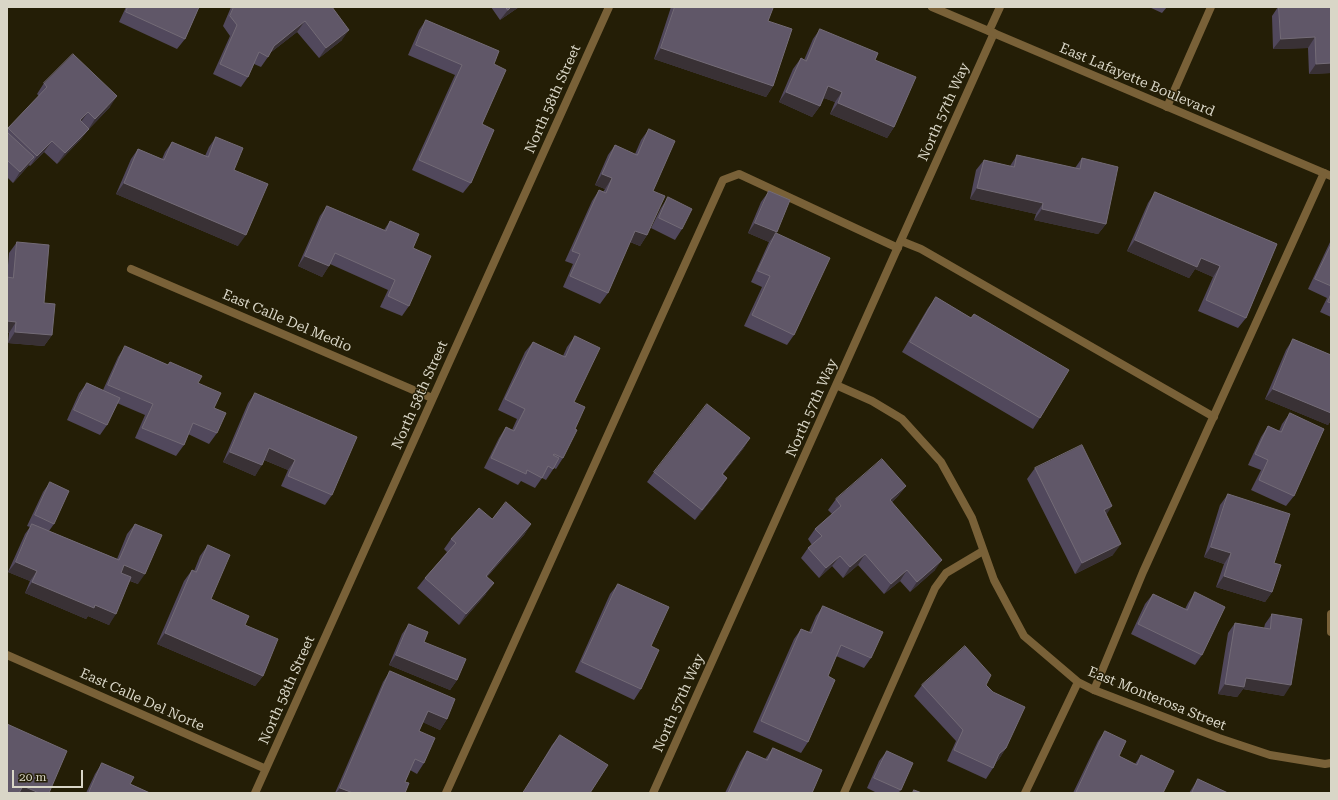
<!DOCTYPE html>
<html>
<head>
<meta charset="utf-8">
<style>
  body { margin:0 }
  #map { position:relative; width:1338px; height:800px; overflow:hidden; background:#241e06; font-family:"Roboto Serif",serif }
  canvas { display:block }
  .frame { position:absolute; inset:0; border:8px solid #d9d6c7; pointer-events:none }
  .scale { position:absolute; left:12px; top:770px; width:71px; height:18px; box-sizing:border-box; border:2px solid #d9d6c7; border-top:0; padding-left:5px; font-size:12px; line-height:14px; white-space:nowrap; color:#d9d6c7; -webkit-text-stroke:3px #241e06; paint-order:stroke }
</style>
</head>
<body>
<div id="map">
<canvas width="1338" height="800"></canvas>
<div class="frame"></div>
<div class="scale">20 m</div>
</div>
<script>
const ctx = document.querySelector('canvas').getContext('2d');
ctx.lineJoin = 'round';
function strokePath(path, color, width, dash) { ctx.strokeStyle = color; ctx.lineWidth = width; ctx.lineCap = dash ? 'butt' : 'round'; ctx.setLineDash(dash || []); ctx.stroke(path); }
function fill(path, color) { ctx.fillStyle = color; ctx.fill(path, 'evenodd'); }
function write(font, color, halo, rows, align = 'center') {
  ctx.font = font + ' "Roboto Serif",serif'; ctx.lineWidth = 3; ctx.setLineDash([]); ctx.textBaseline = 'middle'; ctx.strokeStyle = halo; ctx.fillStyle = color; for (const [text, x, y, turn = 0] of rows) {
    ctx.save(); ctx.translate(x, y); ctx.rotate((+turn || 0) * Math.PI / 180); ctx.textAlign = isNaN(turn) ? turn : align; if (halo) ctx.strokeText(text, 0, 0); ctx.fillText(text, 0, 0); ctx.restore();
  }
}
const service = new Path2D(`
  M989 31 1000 7
  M901 241 921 249 1214 417
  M1094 690 1143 572 1324 173
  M446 793 723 180 739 174 898 248
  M844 793 935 588 946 573 983 551`);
const minor = new Path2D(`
  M1167 107 1211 7
  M131 269 432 398
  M836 385 872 401 902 419 941 462 972 518 994 580 1024 636 1078 682 1094 690 1219 738 1270 755 1325 764 1331 763
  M1331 614V632
  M7 655 266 769
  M255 793 609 7
  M653 793 994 33
  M1025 793 1078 682`);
const tertiary = new Path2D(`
  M932 7 1331 176`);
const wall = new Path2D(`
  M126 7H199L185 39 177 49 119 22Z
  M231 7H332L342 40 319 58 297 32 270 53 268 57 261 67 254 64 248 77 241 87 213 74 230 36 223 26Z
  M491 7H519L500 20Z
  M671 7H770L768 21 773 86 766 97 654 59Z
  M1149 7H1167L1162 13Z
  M1278 7H1331V73L1309 74 1308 48 1273 49 1272 16Z
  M426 20 494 64 471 183 463 193 412 170 455 75 408 55 419 30Z
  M820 29 875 60 894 127 887 138 830 114 835 102 824 98 820 106 812 117 779 102 793 69 801 58 804 60 813 39Z
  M44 83 110 107 88 130 81 139 57 164 44 152 30 166 29 165 13 183 7 177V130L39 96 37 94Z
  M649 129 653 191 647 235 640 246 630 242 608 293 600 304 563 287 573 264 565 261 592 201 599 190 603 192 605 189 595 185 608 155 615 145 635 154 641 140Z
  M216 137 234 170 238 246 116 194 131 159 138 149 162 159 165 152 172 142 205 156 209 147Z
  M1017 155 1075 168 1082 158 1106 224 1098 234 1034 220 1036 214 970 199 976 170 984 160 1010 166Z
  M769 191 777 232 776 233 794 335 787 345 744 326 762 287 751 282 769 242 748 233 761 202Z
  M1155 192 1277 244 1246 318 1238 328 1198 311 1213 277 1195 269 1189 278 1127 251 1148 203Z
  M668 197 682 229 675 240 651 228 661 208Z
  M327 206 384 230 390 221 413 248 409 306 402 316 380 307 388 290 330 264 322 277 298 266 320 216Z
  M1331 240V317L1320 312 1327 298 1308 289Z
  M17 242 44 303 52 335 44 346 8 343 9 333 7 332V277L9 253Z
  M936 297 971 318 974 314 1040 418 1033 429 902 352 928 308Z
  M575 336 574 402 575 429 563 458 556 469 554 468 546 480 542 478 535 488 521 481 518 485 484 468 499 438 506 427 512 430 517 419 498 410 525 352 533 342 563 356 567 347Z
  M1293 339 1331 355V420L1328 425 1265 399 1286 350Z
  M125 346 168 365 170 362 198 383 214 408 217 433 209 444 188 434 184 445 176 456 135 438 145 415 117 403 107 425 100 435 67 420 79 393 87 383 103 390 118 357Z
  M255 393 332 495 325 505 281 486 288 470 264 460 255 476 223 462 248 403Z
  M1290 413 1294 496 1286 506 1251 490 1261 470 1248 465 1261 437 1268 426 1279 431 1282 424Z
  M750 438 743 449 723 474 727 478 720 489 695 520 647 482 654 472Z
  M1035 468 1106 515 1113 555 1075 574 1027 479Z
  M50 482 54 524 49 531 117 559 127 534 135 524 138 584 130 581 109 625 88 616 86 619 25 593 30 581 8 572 25 534 30 527 27 526 43 492Z
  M906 486 898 496 892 502 935 570 910 592 900 581 884 594 858 565 843 578 832 566 819 578 801 558 808 548 812 545 808 539 815 529 832 514 828 510 836 499Z
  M1228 494 1274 563 1272 592 1265 602 1216 587 1224 564 1204 557 1220 505Z
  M492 519 531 524 524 535 487 577 486 594 459 625 417 588 425 578 447 552 444 549 451 539Z
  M208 545 211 599 245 625 263 676 255 686 157 644 184 581 192 570 194 571 200 556Z
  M618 584 651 646 641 689 634 700 575 672 610 594Z
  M1195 592 1202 655 1195 665 1131 634 1145 604 1153 594 1185 609 1188 603Z
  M823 606 871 658 864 668 836 656 828 676 808 742 801 753 753 732 794 639 801 629 809 632 816 616Z
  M1272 614 1284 696 1243 689 1237 697 1218 694 1228 633 1235 623 1264 628 1265 624Z
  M409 624 457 680 450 690 389 665 402 634Z
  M390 671 447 719 440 730 423 722 419 731 424 763 417 774 410 770 405 782V793H335L383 682Z
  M922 685H986L1006 748 999 759 997 761 993 768 986 779 947 761 956 741 914 696Z
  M1105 731 1119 756 1135 764 1141 755 1163 793H1073L1098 741Z
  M560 735 590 793H523L552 745Z
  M773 748 812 793H725L740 762 747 751 765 759Z
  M887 751 901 790 898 793H877L867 788 879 761Z
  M102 763 130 784 150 793H86L95 774Z
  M1198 779 1228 793H1189L1191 790Z`);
const shadedWall = new Path2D(`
  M511 7H519L500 20 508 10Z
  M305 21 297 32 266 56 274 46Z
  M349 30 342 40 319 58 326 48Z
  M1315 37 1308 48 1273 49 1281 39Z
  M661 48 773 86 766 97 654 59Z
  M1331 63V73L1309 74 1316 64Z
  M828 86 842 92 835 102 821 97Z
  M786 92 820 106 812 117 779 102Z
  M117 96 110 107 88 130 95 119Z
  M838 103 894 127 887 138 830 114Z
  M88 112 81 122 80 120Z
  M89 129 81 139 57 164 65 153Z
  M52 141 44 152 30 166 37 156Z
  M34 157 27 167 13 183 20 172Z
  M602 174 612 178 605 189 595 185Z
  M124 183 246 235 238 246 116 194Z
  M977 188 1043 203 1036 214 970 199Z
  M1042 209 1106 224 1098 234 1034 220Z
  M755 223 777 232 774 237 776 233 769 242 748 233Z
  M635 231 647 235 640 246 628 241Z
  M1135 240 1201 258 1220 266 1213 277 1195 269 1189 278 1127 251Z
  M305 256 329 266 322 277 298 266Z
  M7 321 16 322 9 333 7 332Z
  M15 332 52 335 44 346 8 343Z
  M1273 389 1331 413V420L1328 425 1265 399Z
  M750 438 743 449 715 484 722 474Z
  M269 448 295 460 288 470 262 459Z
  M230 452 262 465 255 476 223 462Z
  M727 478 720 489 695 520 702 510Z
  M906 486 898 496 882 511 890 500Z
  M1112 506 1105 517 1104 510Z
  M531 524 524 535 478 586 486 576Z
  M1121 544 1113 555 1075 574 1082 563Z
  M1211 547 1231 553 1224 564 1204 557Z
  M865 554 858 565 843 578 850 567Z
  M840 556 832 566 819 578 826 568Z
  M942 560 935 570 910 592 917 582Z
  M16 562 37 571 30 581 8 572Z
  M124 565 145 574 138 584 117 575Z
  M907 570 900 581 884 594 891 584Z
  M1224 576 1272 592 1265 602 1216 587Z
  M32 582 95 605 116 614 109 625 88 616 86 619 25 593Z
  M494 583 486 594 459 625 466 614Z
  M165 633 263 676 255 686 157 644Z
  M396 655 457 680 450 690 389 665Z
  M1246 678 1291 685 1284 696 1243 689 1237 697 1218 694 1225 684Z
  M428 711 447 719 440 730 420 721Z
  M1006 748 999 759 992 765 999 754Z
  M23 786 39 793H18Z
  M340 788 353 793H336Z`);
const building = new Path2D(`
  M128 7H199L185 39 126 12Z
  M234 7H332L349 30 326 48 305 21 274 46 268 57 259 52 248 77 220 64 237 25 230 16Z
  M506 7H511L508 10Z
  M675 7H770L773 8 768 21 792 29 773 86 661 48Z
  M1279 7H1331V63L1316 64 1315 37 1281 39Z
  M426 20 499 51 494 64 506 70 482 124 494 130 471 183 419 160 462 65 416 45Z
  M820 29 878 53 875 60 916 77 894 127 838 103 842 92 828 86 820 106 786 92 801 58 806 61Z
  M73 54 117 96 95 119 88 112 80 120 89 129 65 153 52 141 37 156 8 128 47 87 44 83Z
  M649 129 675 141 653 191 665 196 647 235 635 231 608 293 570 276 580 254 572 251 599 190 606 193 612 178 602 174 615 145 637 155Z
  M7 132 34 157 20 172 7 160Z
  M216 137 243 148 234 170 268 184 246 235 124 183 138 149 164 160 172 142 208 157Z
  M1017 155 1080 169 1082 158 1118 167 1106 224 1042 209 1043 203 977 188 984 160 1014 167Z
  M769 191 790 200 777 232 755 223Z
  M1155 192 1277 244 1246 318 1206 300 1220 266 1201 258 1197 267 1135 240Z
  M668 197 692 209 682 229 659 218Z
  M327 206 386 231 390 221 419 234 413 248 431 256 409 306 388 296 395 280 335 253 329 266 305 256Z
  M776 233 830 258 794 335 752 315 770 276 758 271Z
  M17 242 49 245 44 303 55 304 52 335 15 332 16 322 7 321V277L13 278Z
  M1331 245V286L1315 279Z
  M1331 294V303L1328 302Z
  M936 297 971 318 974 314 1069 370 1040 418 910 342Z
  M575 336 600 348 574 402 585 407 575 429 577 430 563 458 554 454 553 455 559 458 553 469 548 466 542 478 527 470 526 474 491 458 506 427 514 431 525 409 505 399 533 342 565 357Z
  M1293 339 1331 355V413L1273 389Z
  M125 346 168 365 170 362 202 376 198 383 221 393 214 408 226 413 217 433 193 423 184 445 142 428 153 404 108 385Z
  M87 383 120 398 107 425 74 410Z
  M255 393 357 437 332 495 288 476 295 460 269 448 262 465 230 452Z
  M707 404 750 438 722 474 727 478 702 510 654 472Z
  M1290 413 1324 429 1294 496 1259 480 1268 460 1255 454 1268 426 1281 432Z
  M1082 445 1112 506 1104 510 1121 544 1082 563 1035 468Z
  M882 459 906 486 890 500 942 560 917 582 907 570 891 584 865 554 850 567 840 556 826 568 808 548 822 536 815 529 841 506 836 499Z
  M50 482 69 491 54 524 35 515Z
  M1228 494 1290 514 1274 563 1281 565 1272 592 1224 576 1231 553 1211 547Z
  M506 502 531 524 486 576 494 583 466 614 425 578 456 543 451 539 479 508 492 519Z
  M32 524 119 560 135 524 162 535 145 574 124 565 121 573 131 577 116 614 95 605 94 608 32 582 37 571 16 562Z
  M208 545 230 555 211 599 249 616 245 625 278 639 263 676 165 633 192 570 196 572Z
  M618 584 669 607 651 646 659 650 641 689 582 662Z
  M1195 592 1225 607 1202 655 1138 624 1153 594 1187 610Z
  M823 606 883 632 871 658 841 645 828 676 835 680 808 742 761 721 801 629 811 633Z
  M1272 614 1302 619 1291 685 1246 678 1244 687 1225 684 1235 623 1270 629Z
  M409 624 428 632 424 642 466 659 457 680 396 655Z
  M965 646 991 675 986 685 993 692 1025 707 1006 748 999 754 993 768 954 750 963 730 922 685Z
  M390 671 455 699 447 719 428 711 419 731 435 738 424 763 415 759 405 782 409 783 405 793H353L340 788Z
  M7 724 67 751 49 793H39L23 786 19 793H7Z
  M1105 731 1126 741 1119 756 1137 765 1141 755 1174 771 1163 793H1076Z
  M560 735 608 765 590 793H523Z
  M773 748 822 770 812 793H728L747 751 767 760Z
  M887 751 913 763 901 790 874 778Z
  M102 763 134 777 130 784 150 793H89Z
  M1198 779 1228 793H1192Z
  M914 790 922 793H913Z`);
const streetNames = [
  ["East Lafayette Boulevard",1137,80,23],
  ["North 58th Street",553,99,-66],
  ["North 57th Way",944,112,-66],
  ["East Calle Del Medio",287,321,23],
  ["North 58th Street",420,395,-66],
  ["North 57th Way",812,408,-66],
  ["North 58th Street",287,690,-66],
  ["East Monterosa Street",1157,699,22],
  ["East Calle Del Norte",142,700,24],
  ["North 57th Way",679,703,-66]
];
strokePath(service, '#796138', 8);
strokePath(minor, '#796138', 8);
strokePath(tertiary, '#796138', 8);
fill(wall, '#51485c');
fill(shadedWall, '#393135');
fill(building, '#605768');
strokePath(building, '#736b76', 1);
write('14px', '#d9d6c7', '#241e06', streetNames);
</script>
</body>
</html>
